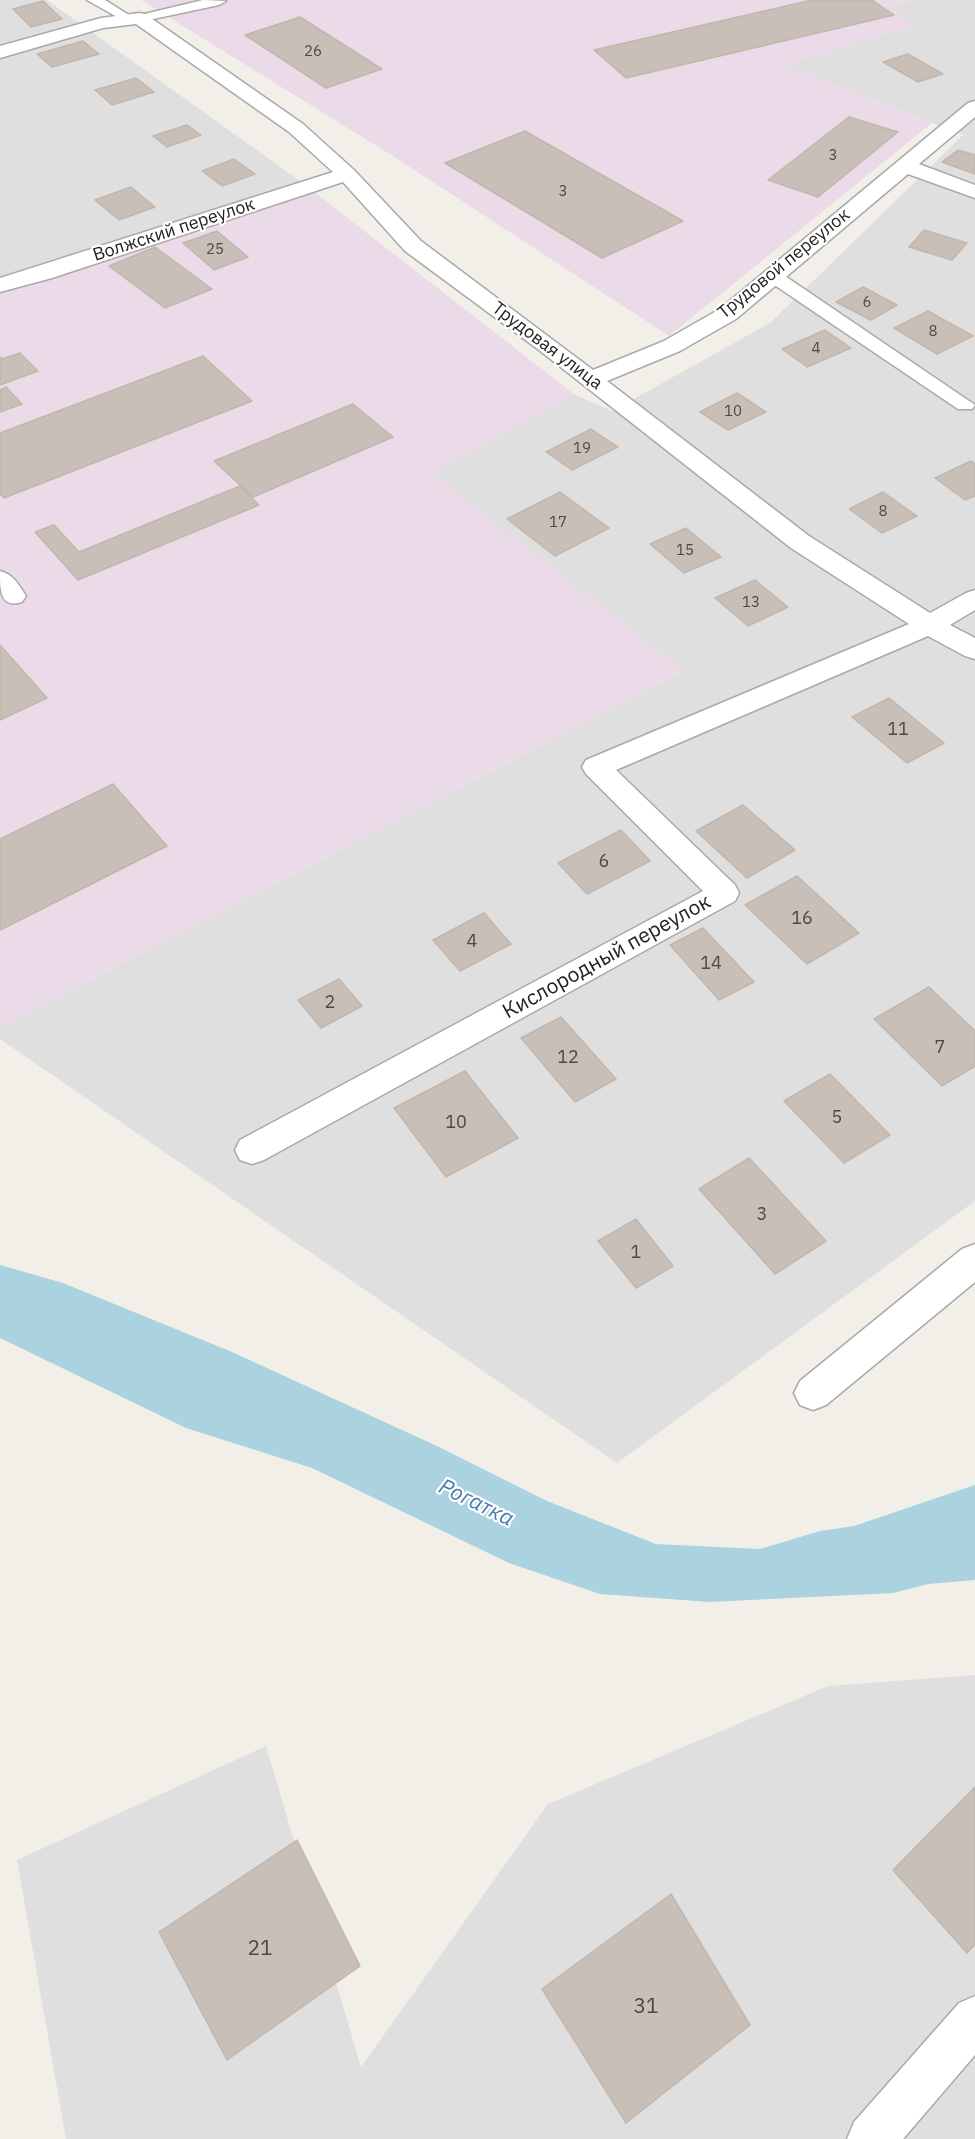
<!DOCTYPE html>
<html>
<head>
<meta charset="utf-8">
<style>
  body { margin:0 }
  canvas { display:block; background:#f2efe9 }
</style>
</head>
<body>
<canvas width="975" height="2139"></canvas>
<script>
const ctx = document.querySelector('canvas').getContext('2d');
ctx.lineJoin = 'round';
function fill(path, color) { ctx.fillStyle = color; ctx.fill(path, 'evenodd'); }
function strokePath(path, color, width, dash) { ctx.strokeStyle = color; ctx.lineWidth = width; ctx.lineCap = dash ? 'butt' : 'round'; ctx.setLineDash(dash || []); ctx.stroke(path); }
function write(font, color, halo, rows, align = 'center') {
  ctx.font = font + ' "IBM Plex Sans",sans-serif'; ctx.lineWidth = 4.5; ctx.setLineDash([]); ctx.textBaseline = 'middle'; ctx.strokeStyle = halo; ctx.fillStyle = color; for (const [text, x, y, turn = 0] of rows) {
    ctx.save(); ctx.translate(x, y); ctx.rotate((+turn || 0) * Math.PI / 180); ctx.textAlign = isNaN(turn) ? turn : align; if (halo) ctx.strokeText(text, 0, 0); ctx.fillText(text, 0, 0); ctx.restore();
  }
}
const residential = new Path2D(`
  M0 0H47L300 181 0 278Z
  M920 0H975V1201L617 1463 0 1039V1027L684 671 432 474 574 394 612 411 770 323 963 135 784 65 914 26 885 5Z
  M975 1675V2139H66L17 1860 266 1746 361 2067 548 1804 828 1686Z`);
const industrial = new Path2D(`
  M141 0H920L886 5 915 26 785 65 932 123 669 336 396 158Z
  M300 181 574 394 433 474 684 671 0 1027V278Z`);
const water = new Path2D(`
  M0 1265 63 1283 232 1352 439 1447 547 1501 656 1544 760 1549 820 1531 854 1526 975 1485V1580L928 1584 893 1593 710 1602 600 1594 509 1563 312 1468 186 1428 0 1338Z`);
const building = new Path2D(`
  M812 0H872L894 15 626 78 594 50Z
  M43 1 62 19 31 27 13 9Z
  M300 17 382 69 326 88 245 35Z
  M83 41 99 54 52 67 37 54Z
  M908 54 943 74 918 82 883 62Z
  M136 78 154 92 112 105 95 90Z
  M849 117 898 132 818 197 768 180Z
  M187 125 201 135 167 147 153 136Z
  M525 131 683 221 602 258 445 163Z
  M958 150 975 155V174L942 162Z
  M234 159 255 174 222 186 202 171Z
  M131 187 155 207 119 220 95 200Z
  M924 230 967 243 952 260 909 247Z
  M217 231 248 257 214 270 183 243Z
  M155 247 212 289 165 308 109 266Z
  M863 287 897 305 871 320 836 302Z
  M928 311 973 336 937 354 894 328Z
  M825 330 851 348 807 367 782 349Z
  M20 353 38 371 0 385V357L2 359Z
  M203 356 252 401 4 498 0 494V433Z
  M6 387 22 404 0 412V390Z
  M737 393 766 412 728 430 700 412Z
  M353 404 393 437 253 497 214 461Z
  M591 429 618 447 572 470 546 452Z
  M971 461 975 464V496L965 500 935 478Z
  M240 486 259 505 78 580 35 532 54 525 79 552Z
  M560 492 609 528 555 556 507 519Z
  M883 492 917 516 882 533 849 509Z
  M686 528 721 557 684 573 650 544Z
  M755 580 788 607 748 626 715 598Z
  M0 645 47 698 0 720Z
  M889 698 944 743 907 763 852 717Z
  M113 784 167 846 0 930V839Z
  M743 805 795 850 747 878 696 831Z
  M621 830 650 861 587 894 558 863Z
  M797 876 859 933 807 964 745 905Z
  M484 913 511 944 460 971 433 940Z
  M703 928 754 982 719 1000 670 945Z
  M339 979 362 1006 321 1028 298 1000Z
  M929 987 975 1031V1066L942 1086 874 1019Z
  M561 1017 616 1079 575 1102 521 1038Z
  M465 1071 518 1138 446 1177 394 1108Z
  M830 1074 890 1135 844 1163 784 1101Z
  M749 1158 826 1241 775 1274 699 1189Z
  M636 1219 673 1266 636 1288 598 1241Z
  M975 1787V1944L967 1953 893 1870Z
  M297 1840 360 1966 227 2060 159 1932Z
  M671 1894 750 2025 626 2123 542 1989Z`);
const lane = new Path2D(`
  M87 0H105L132 17 203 0 226 1 219 5 139 22 132 19 126 22Z
  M773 271 779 272 975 405 972 409H958L767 280 764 276 767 272Z`);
const street = new Path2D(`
  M139 13 145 14 303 124 354 170 421 241 593 370 664 341 720 309 968 103 975 101V117L919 164 975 185V198L908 174 736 319 680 351 607 381 809 536 930 613 966 593 975 590V610L950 625 975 638V659L965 656 928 636 616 770 735 885 739 893 735 901 264 1160 252 1164 240 1160 235 1150 240 1140 703 891 586 774 582 767 586 760 909 624 791 548 539 350 405 251 343 182 52 278 0 292V278L333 172 289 132 136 24 103 28 0 58V46L101 18Z
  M0 571C13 574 19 585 26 596L22 602C0 609 0 590 0 571Z
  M975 1244V1282L826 1405 813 1410 800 1405 794 1393 800 1381 962 1249Z
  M975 1996V2055L903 2139H847L854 2122 959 2003Z`);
const farNumbernames = [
  ["26",313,52],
  ["3",833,156],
  ["3",563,192],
  ["25",215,250],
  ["6",867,303],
  ["8",933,332],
  ["4",816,349],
  ["10",733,412],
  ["19",582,449],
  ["8",883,512],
  ["17",558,523],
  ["15",685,551],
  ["13",751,603]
];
const farStreetnames = [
  ["Волжский переулок",174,230,-18],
  ["Трудовой переулок",784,264,-39],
  ["Трудовая улица",547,346,37]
];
const numberNames = [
  ["11",898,730],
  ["6",604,862],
  ["16",802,919],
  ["4",472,942],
  ["14",711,964],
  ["2",330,1003],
  ["7",940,1048],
  ["12",568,1058],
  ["5",837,1118],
  ["10",456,1123],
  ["3",762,1215],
  ["1",636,1253]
];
const streetNames = [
  ["Кислородный переулок",607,957,-29]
];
const nearNumbernames = [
  ["21",260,1949],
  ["31",646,2007]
];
const waterNames = [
  ["Рогатка",476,1503,26]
];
fill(residential, '#e0dfdf');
fill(industrial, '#ebdbe8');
fill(water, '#aad3df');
fill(building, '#c7bfb8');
strokePath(building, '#c4b6ab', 1.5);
strokePath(lane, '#a9a9a9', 3);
strokePath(street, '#a9a9a9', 3);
fill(lane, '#fff');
fill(street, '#fff');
write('15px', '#4b4948', null, farNumbernames);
write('18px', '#222', '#fff', farStreetnames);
write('18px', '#4b4948', null, numberNames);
write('21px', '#222', '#fff', streetNames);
write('21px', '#4b4948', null, nearNumbernames);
write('italic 22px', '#4a7aab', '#fff', waterNames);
</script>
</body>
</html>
